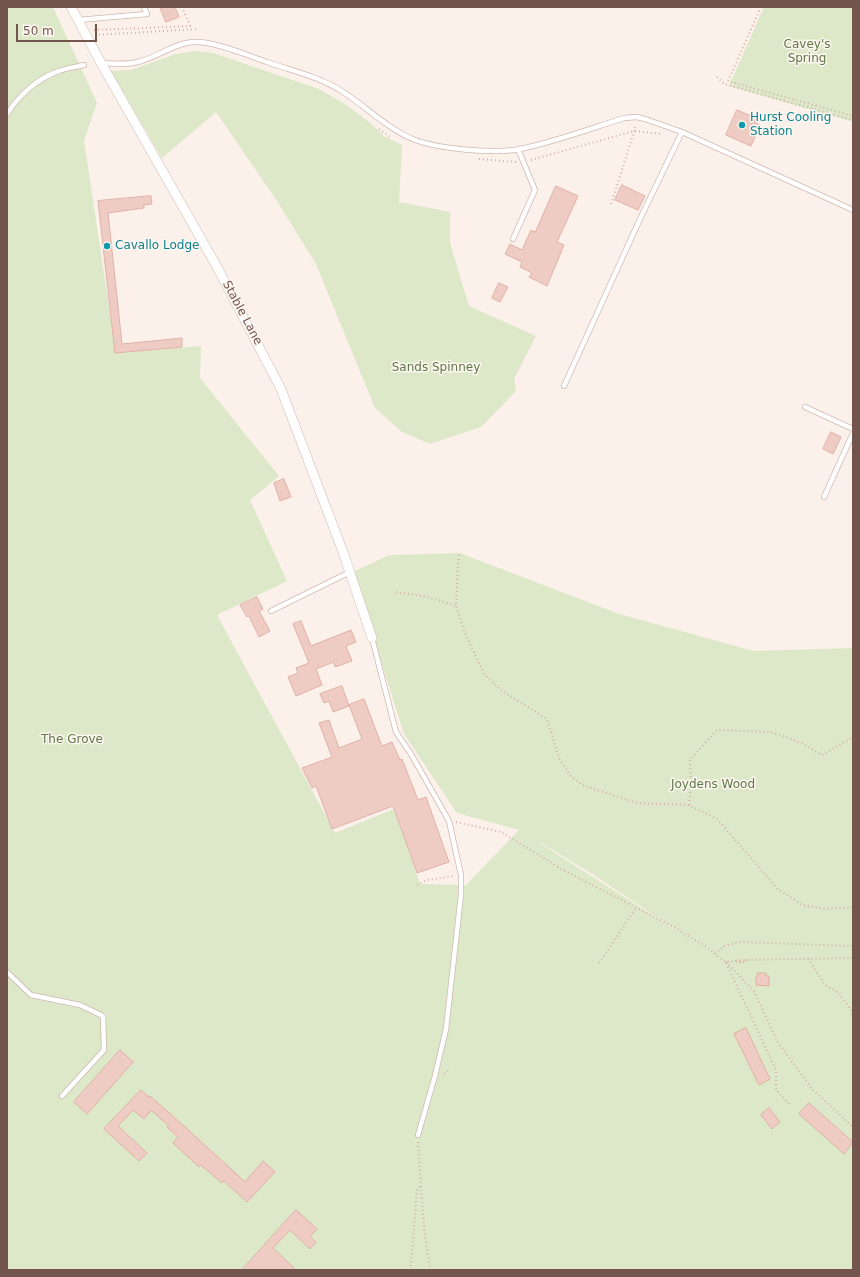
<!DOCTYPE html>
<html>
<head>
<meta charset="utf-8">
<style>
  body { margin:0 }
  #map { position:relative; width:860px; height:1277px; overflow:hidden; background:#fbf1ea; font-family:"DejaVu Sans",sans-serif }
  canvas { display:block }
  .frame { position:absolute; inset:0; border:8px solid #74554e; pointer-events:none }
  .scale { position:absolute; left:16px; top:24px; width:81px; height:18px; box-sizing:border-box; border:2px solid #74554e; border-top:0; padding-left:5px; font-size:12px; line-height:14px; white-space:nowrap; color:#74554e; -webkit-text-stroke:3px #fef6f0; paint-order:stroke }
</style>
</head>
<body>
<div id="map">
<canvas width="860" height="1277"></canvas>
<div class="frame"></div>
<div class="scale">50 m</div>
</div>
<script>
const ctx = document.querySelector('canvas').getContext('2d');
ctx.lineJoin = 'round';
function fill(path, color) { ctx.fillStyle = color; ctx.fill(path, 'evenodd'); }
function strokePath(path, color, width, dash) { ctx.strokeStyle = color; ctx.lineWidth = width; ctx.lineCap = dash ? 'butt' : 'round'; ctx.setLineDash(dash || []); ctx.stroke(path); }
function write(font, color, halo, rows, align = 'center') {
  ctx.font = font + ' "DejaVu Sans",sans-serif'; ctx.lineWidth = 3; ctx.setLineDash([]); ctx.textBaseline = 'middle'; ctx.strokeStyle = halo; ctx.fillStyle = color; for (const [text, x, y, turn = 0] of rows) {
    ctx.save(); ctx.translate(x, y); ctx.rotate((+turn || 0) * Math.PI / 180); ctx.textAlign = isNaN(turn) ? turn : align; if (halo) ctx.strokeText(text, 0, 0); ctx.fillText(text, 0, 0); ctx.restore();
  }
}
const green = new Path2D(`
  M7 7H53L97 103 84 141 116 353 201 346 200 378 279 476 250 500 287 581 217 615 335 833 394 809 420 884 466 885 519 830 457 813 404 734 353 572 389 555 460 553 619 614 754 651 853 648V1270H7ZM541 843 592 874 684 935 541 844Z
  M764 7H853V122L729 86Z
  M195 51 213 53 319 89 345 104 368 121 384 136 402 145 399 202 450 212V243L469 306 536 336 514 379 516 391 481 427 430 444 402 432 375 408 316 264 275 198 216 112 162 158 111 71 131 70 176 54Z`);
const building = new Path2D(`
  M160 7H175L179 17 166 22Z
  M737 110 756 118 754 122 760 125 751 146 726 135Z
  M622 185 645 196 638 210 615 200Z
  M556 186 578 196 557 242 564 245 547 286 529 277 532 273 520 267 522 262 505 254 510 244 522 250 531 230 535 232Z
  M151 196 152 204 144 205V208L108 213 122 344 182 338V347L115 353 98 201Z
  M499 283 508 287 500 302 492 298Z
  M831 432 841 437 833 454 823 449Z
  M284 479 291 497 280 501 274 483Z
  M257 597 263 609 259 611 270 631 259 637 249 616 247 617 240 605Z
  M301 621 311 646 351 630 356 642 346 646 352 661 335 667 334 662 316 669 322 685 296 696 288 677 298 673 296 668 309 663 293 624Z
  M342 686 349 706 333 712 329 701 324 703 320 694Z
  M364 699 382 746 392 742 400 760 402 759 418 800 426 797 449 862 417 873 393 806 332 829 316 786 312 788 302 768 332 757 319 723 329 720 339 748 362 739 349 705Z
  M758 973H766V976H769V986L756 985V976H758Z
  M746 1028 770 1079 759 1085 734 1034Z
  M120 1050 133 1062 87 1114 74 1102Z
  M141 1090 149 1097 150 1096 185 1127 245 1182 263 1161 275 1172 247 1202 224 1181 222 1183 201 1165 199 1167 173 1143 178 1137 167 1127 169 1126 151 1110 144 1119 133 1110 118 1126 147 1153 139 1161 104 1129Z
  M809 1103 853 1142 844 1154 799 1114Z
  M769 1108 780 1122 772 1129 761 1115Z
  M296 1210 317 1229 310 1237 316 1242 310 1249 290 1230 273 1248 296 1270H242Z`);
const path = new Path2D(`
  M761 7 728 81 853 116
  M94 30 190 26 182 7
  M95 35 199 29
  M717 77 724 84 853 120
  M379 129 390 137
  M479 159 516 162
  M531 160 634 131 661 134
  M611 204 635 129 634 124
  M459 555 458 566 456 606 465 633 484 674 502 691 547 719 559 758 570 775 582 785 637 803 689 805 717 819 778 889 802 905 825 909 853 907
  M396 592 428 597 456 606
  M689 805 691 782 690 760 717 730 771 732 802 743 822 755 853 737
  M456 822 501 832 565 871 672 926 705 946 726 962 741 960 853 958
  M417 885 427 880 454 876
  M715 954 724 946 739 942 853 946
  M808 959 825 985 839 993 851 1010 853 1016
  M747 960 741 963 736 961 741 962Z
  M726 962 754 991 777 1041 812 1089 853 1127
  M599 963 636 908
  M726 963 776 1070V1090L791 1106
  M444 1074 450 1070
  M418 1142 424 1228 430 1270
  M410 1270 412 1255 417 1189 421 1186`);
const service = new Path2D(`
  M78 20 147 14 144 7
  M102 63C114 64 126 65 138 62 166 55 178 36 212 44 232 48 251 57 270 63 293 71 319 77 340 90 366 106 387 129 415 140 440 149 493 154 520 149 555 142 589 129 624 118L637 117 645 119 682 132 853 210
  M7 114C19 95 38 78 59 71 67 68 76 67 84 65
  M513 239 535 190 518 149
  M564 386 640 219 682 132
  M805 407 853 429
  M824 497 853 433
  M271 611 350 572
  M372 638 396 732 411 754 449 821 461 875V895L446 1029 435 1076 418 1135
  M7 972 31 995 80 1005 103 1016 104 1050 62 1096`);
const minor = new Path2D(`
  M71 7 101 63 216 265 281 389 343 552 372 638`);
const markers = [
  [742,125,4,"#0f9aa8"],
  [107,246,4,"#0f9aa8"]
];
const parkNames = [
  ["Cavey's",807,45],
  ["Spring",807,59],
  ["Sands Spinney",436,368],
  ["The Grove",72,740],
  ["Joydens Wood",713,785]
];
const cultureNames = [
  ["Hurst Cooling",750,118],
  ["Station",750,132],
  ["Cavallo Lodge",115,246]
];
const streetNames = [
  ["Stable Lane",242,313,62]
];
fill(green, '#dce8c8');
fill(building, '#efccc3');
strokePath(building, '#e0b0a5', 1);
strokePath(service, '#cfb9b2', 6);
strokePath(minor, '#cfb9b2', 10);
strokePath(path, '#d4afa6', 2, [1, 3]);
strokePath(service, '#fff', 4.5);
strokePath(minor, '#fff', 9);
for (const [x, y, r, color] of markers) { const dot = new Path2D(); dot.arc(x, y, r, 0, 2 * Math.PI); ctx.fillStyle = color; ctx.fill(dot); strokePath(dot, '#fef6f0', 1.5); }
write('12px', '#5f7847', '#fef6f0', parkNames);
write('12px', '#0d838f', '#fef6f0', cultureNames, 'left');
write('12px', '#74554e', '#fef6f0', streetNames);
</script>
</body>
</html>
